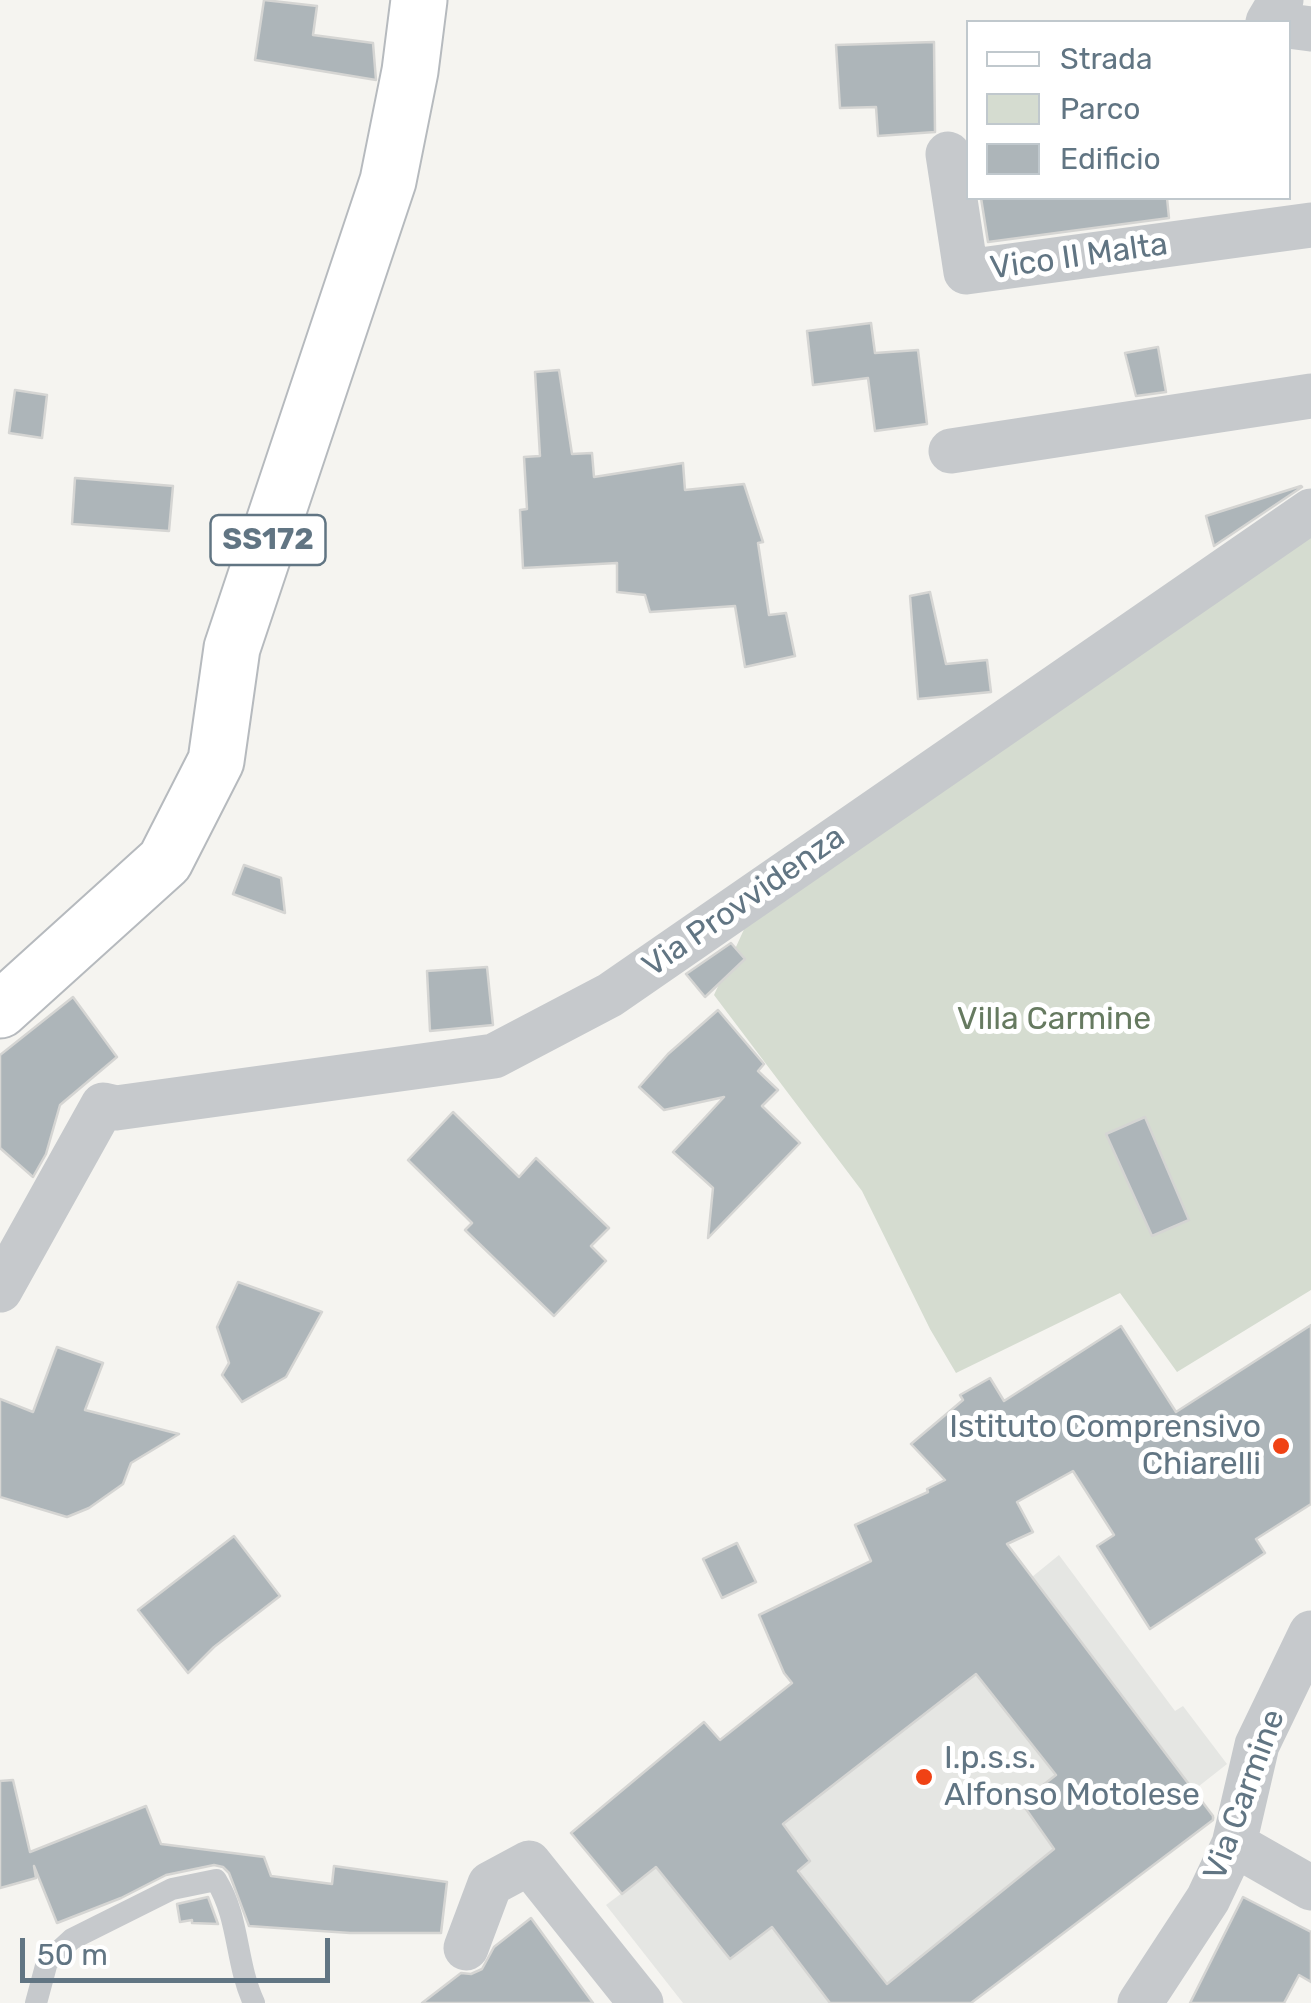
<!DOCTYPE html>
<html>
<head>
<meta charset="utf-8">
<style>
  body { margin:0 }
  #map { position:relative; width:1311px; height:2003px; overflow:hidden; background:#f5f4f0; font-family:Rubik,sans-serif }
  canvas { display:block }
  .legend { position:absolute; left:966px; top:20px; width:325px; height:180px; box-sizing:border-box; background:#fff; border:2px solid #c0c8cd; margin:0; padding:12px 18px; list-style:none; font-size:30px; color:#617583 }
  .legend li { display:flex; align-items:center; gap:20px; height:50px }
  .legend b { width:50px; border:2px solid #c0c8cd }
  .scale { position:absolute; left:20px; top:1938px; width:310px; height:45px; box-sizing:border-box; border:5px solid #617583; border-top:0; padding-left:12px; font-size:30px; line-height:35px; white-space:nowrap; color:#617583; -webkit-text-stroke:8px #fff; paint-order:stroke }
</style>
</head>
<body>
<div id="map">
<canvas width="1311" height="2003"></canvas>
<ul class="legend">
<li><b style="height:12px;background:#fff"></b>Strada</li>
<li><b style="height:28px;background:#d5dcd0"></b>Parco</li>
<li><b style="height:28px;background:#adb5b9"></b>Edificio</li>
</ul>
<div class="scale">50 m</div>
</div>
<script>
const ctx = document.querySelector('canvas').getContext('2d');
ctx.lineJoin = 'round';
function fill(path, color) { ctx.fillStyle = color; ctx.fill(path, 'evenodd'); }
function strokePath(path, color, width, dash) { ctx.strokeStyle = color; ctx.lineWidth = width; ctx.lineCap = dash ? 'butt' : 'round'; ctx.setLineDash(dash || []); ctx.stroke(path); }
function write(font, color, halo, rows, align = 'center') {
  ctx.font = font + ' Rubik,sans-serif'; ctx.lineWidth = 10; ctx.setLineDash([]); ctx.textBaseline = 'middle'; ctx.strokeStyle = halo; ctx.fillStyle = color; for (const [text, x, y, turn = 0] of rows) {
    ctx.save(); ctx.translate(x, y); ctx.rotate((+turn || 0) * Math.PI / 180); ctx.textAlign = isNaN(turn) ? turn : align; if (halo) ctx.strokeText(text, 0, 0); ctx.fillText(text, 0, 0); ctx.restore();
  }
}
const built = new Path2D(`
  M1059 1555 1175 1711 1183 1706 1227 1764 1194 1790 1215 1818 971 2003H683L606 1905 622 1893 571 1833 705 1722 720 1739 775 1697 1032 1577Z`);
const green = new Path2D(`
  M1311 525V1290L1177 1372 1120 1293 956 1373 930 1329 862 1191 714 995 746 925Z`);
const building = new Path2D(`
  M264 0 317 6 313 35 373 43 376 80 255 60Z
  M934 42 935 132 878 136 876 107 840 108 836 45Z
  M981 198H1167L1169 218 988 242Z
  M871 323 875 353 918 350 927 424 875 431 868 378 813 385 807 331Z
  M1158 347 1166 392 1136 396 1125 353Z
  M559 370 572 454 592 453 594 477 683 463 685 490 744 484 763 542 758 543 769 615 786 613 795 656 745 667 735 606 650 612 645 595 617 592V563L523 568 520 510 527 509 524 457 540 456 535 372Z
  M15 390 47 395 42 438 9 433Z
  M75 478 173 486 169 531 72 524Z
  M1301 486 1302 487 1214 546 1206 516Z
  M930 592 946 664 987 660 991 692 918 699 910 596Z
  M244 865 281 878 285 913 233 894Z
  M731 943 745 959 705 997 686 974Z
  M487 967 493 1025 430 1031 427 971Z
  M73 997 117 1057 60 1105 46 1154 33 1177 0 1148V1055Z
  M718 1010 764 1064 758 1071 778 1090 762 1106 800 1143 708 1238 713 1188 673 1152 724 1097 664 1110 639 1087 668 1054Z
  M453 1112 519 1177 536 1158 609 1228 591 1246 606 1261 554 1316 465 1230 472 1223 408 1160Z
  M1145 1117 1189 1220 1152 1236 1106 1134Z
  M238 1282 322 1312 286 1377 242 1402 222 1375 229 1363 217 1327Z
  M1311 1325V1504L1256 1539 1265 1553 1150 1629 1097 1546 1114 1535 1073 1471 1017 1502 1033 1532 1007 1544 1213 1816V1820L971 2003H830L772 1927 730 1959 656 1867 622 1894 571 1833 704 1722 720 1740 792 1683 784 1673 759 1615 871 1561 855 1525 928 1492 927 1489 945 1480 911 1444 963 1400 960 1395 990 1378 1004 1401 1121 1326 1176 1412ZM976 1674 1056 1775 1021 1802 1054 1849 887 1984 798 1871 810 1861 783 1824Z
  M57 1347 103 1363 85 1410 179 1434 131 1463 123 1484 89 1508 67 1517 0 1497V1399L33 1412Z
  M234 1536 280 1596 214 1647 188 1673 138 1610Z
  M737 1543 756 1582 722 1598 703 1559Z
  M13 1780 30 1852 146 1806 161 1844 264 1857 271 1876 332 1884 334 1866 447 1882 441 1933H350L249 1926 229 1873 223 1867 214 1865 166 1875 121 1898 57 1923 34 1866 36 1878 0 1888V1781Z
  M208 1897 218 1924 192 1923V1920L180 1922 177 1904Z
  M1243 1897 1311 1932V1982L1299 1975 1284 2003H1190Z
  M531 1918 593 2003H422L461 1973 471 1974 482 1969 494 1947Z`);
const service = new Path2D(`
  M36 2003 47 1962 72 1939 172 1889 216 1880C240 1919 235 1962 254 2003`);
const minor = new Path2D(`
  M1268 22 1281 0
  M1288 26 1311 29
  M948 154 966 272 1311 225
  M951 451 1311 396
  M0 1290 103 1105 116 1108 494 1056 610 995 1311 511
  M1234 1844 1311 1888
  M466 1948 490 1884 529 1863 641 2003
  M1140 2003 1208 1899 1234 1844 1257 1745 1311 1633`);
const primary = new Path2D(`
  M0 1010 165 861 216 761 232 648 388 181 410 71 419 0`);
const markers = [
  [1281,1446,10,"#f04214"],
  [924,1777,10,"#f04214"]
];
const shields = [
  [268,540,115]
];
const shieldNames = [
  ["SS172",268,540]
];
const streetNames = [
  ["Vico II Malta",1079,257,-8],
  ["Via Provvidenza",744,902,-35],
  ["Via Carmine",1245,1795,-70]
];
const parkNames = [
  ["Villa Carmine",1054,1020]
];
const poiNames = [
  ["Istituto Comprensivo",1261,1428],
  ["Chiarelli",1261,1465],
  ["I.p.s.s.",944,1759,"left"],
  ["Alfonso Motolese",944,1796,"left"]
];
fill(built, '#e5e6e3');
fill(green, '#d5dcd0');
fill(building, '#adb5b9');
strokePath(building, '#d5d5d3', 2.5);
strokePath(primary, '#b6babe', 59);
strokePath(service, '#c6c9cc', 22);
strokePath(minor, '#c6c9cc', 45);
strokePath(primary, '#fff', 55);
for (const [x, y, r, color] of markers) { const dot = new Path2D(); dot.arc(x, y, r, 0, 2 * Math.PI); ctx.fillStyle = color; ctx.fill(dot); strokePath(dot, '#fff', 4); }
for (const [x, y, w] of shields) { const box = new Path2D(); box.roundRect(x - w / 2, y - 25, w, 50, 8); ctx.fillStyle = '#fff'; ctx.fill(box); strokePath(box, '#617583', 2.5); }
write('bold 30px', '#617583', null, shieldNames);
write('32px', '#617583', '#fff', streetNames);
write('32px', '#667a60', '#fff', parkNames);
write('32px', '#617583', '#fff', poiNames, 'right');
</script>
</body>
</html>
